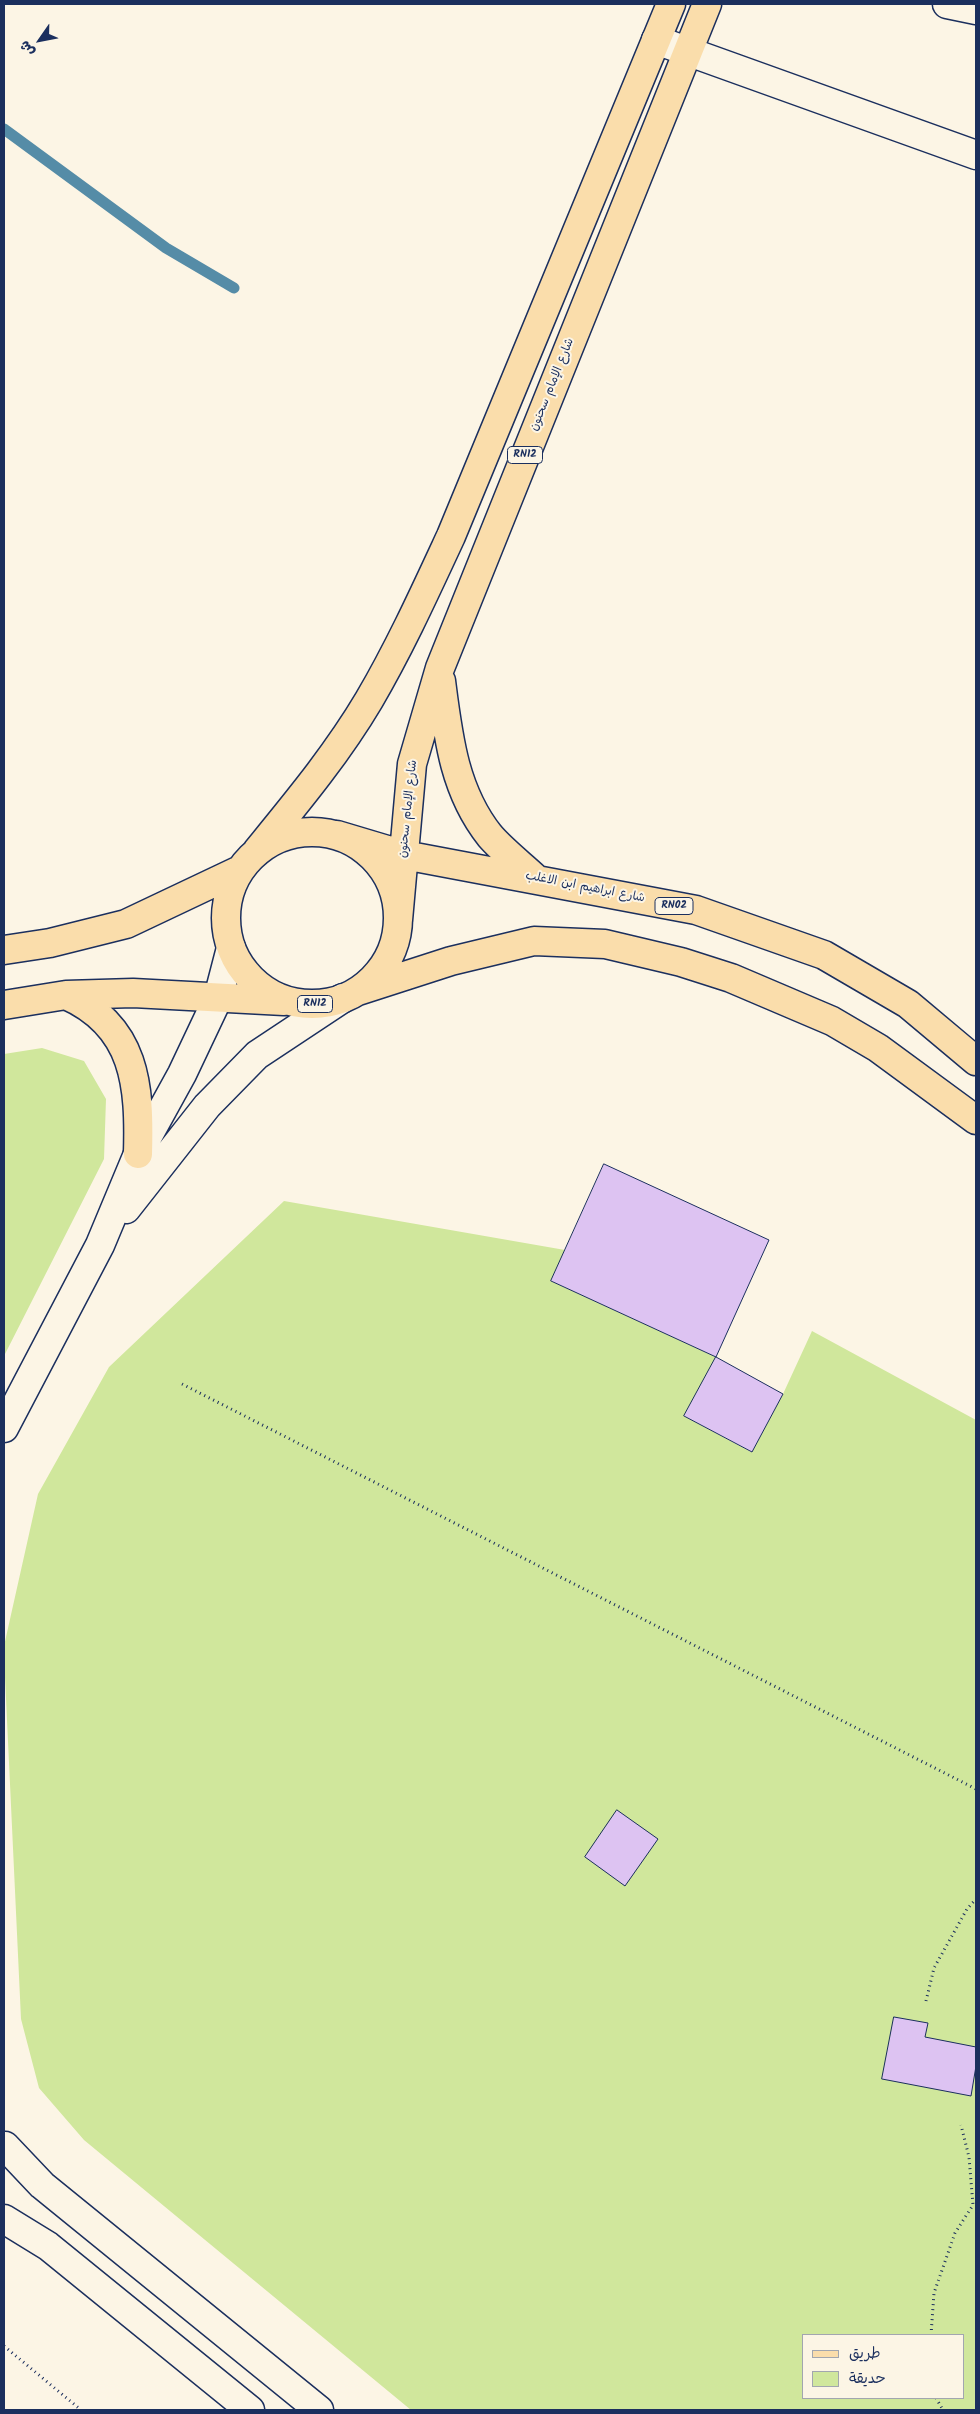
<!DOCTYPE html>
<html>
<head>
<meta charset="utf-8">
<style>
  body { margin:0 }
  #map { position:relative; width:980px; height:2414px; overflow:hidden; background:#fcf5e5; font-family:Kalam,"Playpen Sans Arabic",sans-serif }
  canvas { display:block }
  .frame { position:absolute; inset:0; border:5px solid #1b2f5e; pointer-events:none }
  .legend { position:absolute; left:802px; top:2334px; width:162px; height:65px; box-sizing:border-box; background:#fcf5e5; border:1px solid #a2a6af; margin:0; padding:6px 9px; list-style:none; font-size:15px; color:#1b2f5e }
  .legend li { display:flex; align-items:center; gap:10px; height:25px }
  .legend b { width:25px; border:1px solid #a2a6af }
  .north { position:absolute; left:15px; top:15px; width:50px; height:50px; -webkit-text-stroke:4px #fcf5e5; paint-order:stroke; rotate:237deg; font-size:14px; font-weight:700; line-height:20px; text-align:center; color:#1b2f5e }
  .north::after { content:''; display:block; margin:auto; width:18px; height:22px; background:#1b2f5e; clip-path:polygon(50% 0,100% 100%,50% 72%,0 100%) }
</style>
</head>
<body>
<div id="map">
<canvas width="980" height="2414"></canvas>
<div class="frame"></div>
<ul class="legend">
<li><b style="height:6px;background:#faddab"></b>طريق</li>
<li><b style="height:14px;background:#d0e79c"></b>حديقة</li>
</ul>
<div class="north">ش</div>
</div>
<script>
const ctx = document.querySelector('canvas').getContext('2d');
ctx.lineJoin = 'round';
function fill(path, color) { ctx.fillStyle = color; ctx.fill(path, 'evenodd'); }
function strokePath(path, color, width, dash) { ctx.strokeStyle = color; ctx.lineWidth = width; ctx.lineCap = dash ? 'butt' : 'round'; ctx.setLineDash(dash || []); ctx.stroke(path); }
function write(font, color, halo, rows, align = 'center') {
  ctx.font = font + ' Kalam,"Playpen Sans Arabic",sans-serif'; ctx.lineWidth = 4; ctx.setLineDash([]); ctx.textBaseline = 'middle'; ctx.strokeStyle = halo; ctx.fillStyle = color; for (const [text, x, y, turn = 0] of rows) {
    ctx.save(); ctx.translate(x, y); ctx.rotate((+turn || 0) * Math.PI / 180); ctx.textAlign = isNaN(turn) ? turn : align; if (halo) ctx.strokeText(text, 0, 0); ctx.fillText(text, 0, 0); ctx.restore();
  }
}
const green = new Path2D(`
  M42 1048 84 1061 106 1099 104 1159 4 1356V1054Z
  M284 1201 565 1250 551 1281 716 1357 684 1416 751 1452 783 1394 812 1331 976 1420V2410H411L84 2140 39 2088 21 2019 4 1656V1646L38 1494 109 1367ZM804 2335H964V2398H804Z`);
const stream = new Path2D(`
  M4 129 166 248 234 288`);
const building = new Path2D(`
  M604 1164 769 1240 716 1357 551 1281Z
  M716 1357 783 1394 752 1452 684 1416Z
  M617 1810 658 1839 625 1886 585 1857Z
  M894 2017 928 2023 925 2037 976 2047V2066L971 2096 882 2079Z`);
const path = new Path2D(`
  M182 1384 976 1789
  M926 2001 934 1968 967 1909 976 1899
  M931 2335 934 2293 955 2233 973 2205 969 2157 961 2125
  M4 2346 81 2410
  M936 2398 943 2410`);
const street = new Path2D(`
  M947 4 976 10
  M656 40 976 155`);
const secondary = new Path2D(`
  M126 1209 207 1106 257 1055 343 998
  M4 1428 100 1245 138 1154 182 1074 218 998 231 948
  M5 2146 42 2185 319 2410
  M4 2219 48 2246 250 2410`);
const primary = new Path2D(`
  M441 681C448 736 454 791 490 836 503 851 520 864 535 878
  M226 918a86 86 0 1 1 172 0a86 86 0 1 1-172 0Z
  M337 835 404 855 696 910 824 955 908 1004 976 1061
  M257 851C297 802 337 754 369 700 400 647 425 592 451 536L671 4
  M398 920 412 764 440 668 707 4
  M4 950 50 943 126 924 240 870
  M358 991 451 961 534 941 605 944 681 962 731 978 832 1021 878 1048 976 1120
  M66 995C136 1026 140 1086 138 1154
  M4 1005 66 995 133 993 284 1001`);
const shields = [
  [525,455,35],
  [674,906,38],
  [315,1004,35]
];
const shieldNames = [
  ["RN12",525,455],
  ["RN02",674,906],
  ["RN12",315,1004]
];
const streetNames = [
  ["شارع الإمام سحنون",553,385,-68],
  ["شارع الإمام سحنون",409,809,-84],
  ["شارع ابراهيم ابن الاغلب",585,888,11]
];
fill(green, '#d0e79c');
strokePath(stream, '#558ca7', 11);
fill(building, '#ddc3f2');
strokePath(building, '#1b2f5e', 1);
strokePath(street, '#1b2f5e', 31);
strokePath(secondary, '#1b2f5e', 31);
strokePath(primary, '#1b2f5e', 31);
strokePath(path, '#1b2f5e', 3, [1, 4]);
strokePath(street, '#fcf5e5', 28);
strokePath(secondary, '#fcf5e5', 28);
strokePath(primary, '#faddab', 28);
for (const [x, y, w] of shields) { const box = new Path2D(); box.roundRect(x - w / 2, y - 8.5, w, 17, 4); ctx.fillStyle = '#fcf5e5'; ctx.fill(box); strokePath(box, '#1b2f5e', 1); }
write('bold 11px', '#1b2f5e', null, shieldNames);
write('12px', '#1b2f5e', '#fcf5e5', streetNames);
</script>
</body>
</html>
